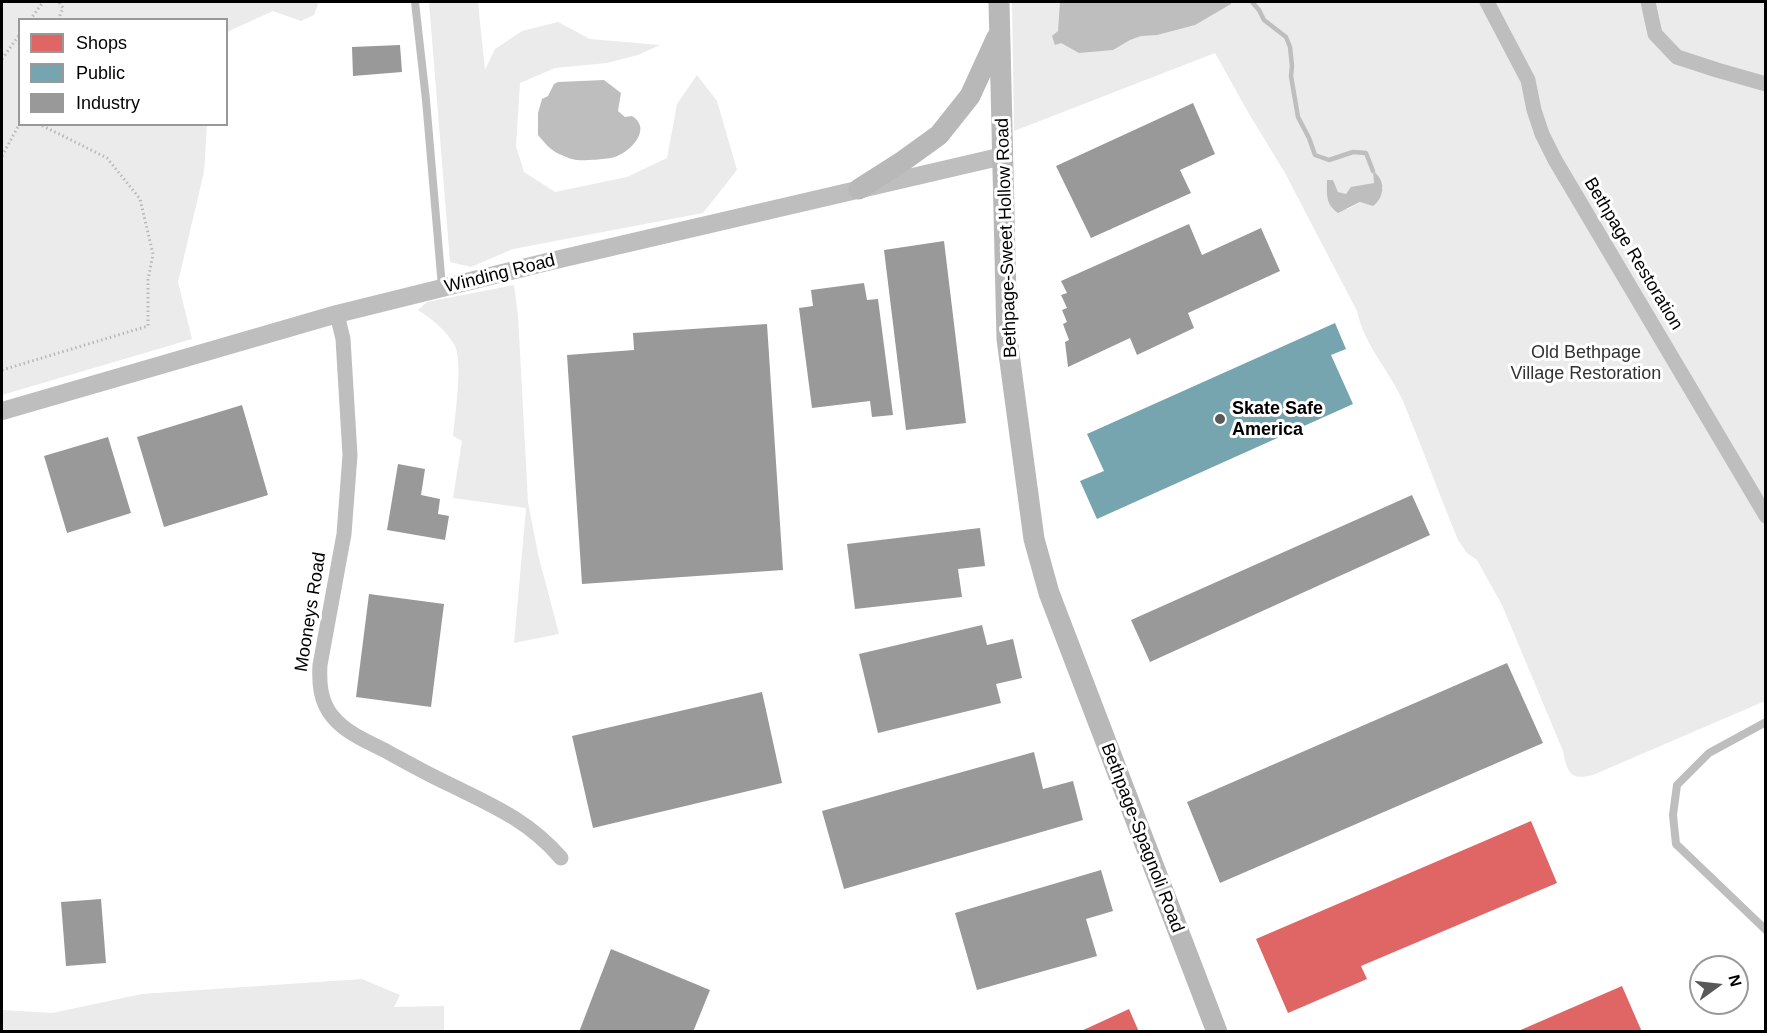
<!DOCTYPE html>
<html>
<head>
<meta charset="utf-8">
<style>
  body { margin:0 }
  #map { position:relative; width:1767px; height:1033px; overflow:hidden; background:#fff; font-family:Helvetica,sans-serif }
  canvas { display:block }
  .frame { position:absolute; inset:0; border:3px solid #000; pointer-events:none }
  .legend { position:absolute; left:18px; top:18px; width:210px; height:108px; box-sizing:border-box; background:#fff; border:2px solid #999; margin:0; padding:8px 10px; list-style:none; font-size:18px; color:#000 }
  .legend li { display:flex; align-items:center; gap:12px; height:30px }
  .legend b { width:30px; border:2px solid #999 }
  .north { position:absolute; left:1689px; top:955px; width:60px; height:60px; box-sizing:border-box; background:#fff; border:2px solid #999; border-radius:50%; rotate:75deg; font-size:16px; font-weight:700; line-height:24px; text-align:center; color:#000 }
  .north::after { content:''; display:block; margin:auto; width:21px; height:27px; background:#595959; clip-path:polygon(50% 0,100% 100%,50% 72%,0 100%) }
</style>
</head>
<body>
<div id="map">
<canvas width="1767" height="1033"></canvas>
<div class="frame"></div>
<ul class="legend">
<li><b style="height:16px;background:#e06666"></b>Shops</li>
<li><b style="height:16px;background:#76a5af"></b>Public</li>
<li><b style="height:16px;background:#999"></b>Industry</li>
</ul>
<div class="north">N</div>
</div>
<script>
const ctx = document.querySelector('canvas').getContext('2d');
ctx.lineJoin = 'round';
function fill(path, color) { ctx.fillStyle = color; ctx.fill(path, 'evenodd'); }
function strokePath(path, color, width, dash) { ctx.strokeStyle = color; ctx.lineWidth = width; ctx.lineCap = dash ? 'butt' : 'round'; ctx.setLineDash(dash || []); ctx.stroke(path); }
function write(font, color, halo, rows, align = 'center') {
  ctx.font = font + ' Helvetica,sans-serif'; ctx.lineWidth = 6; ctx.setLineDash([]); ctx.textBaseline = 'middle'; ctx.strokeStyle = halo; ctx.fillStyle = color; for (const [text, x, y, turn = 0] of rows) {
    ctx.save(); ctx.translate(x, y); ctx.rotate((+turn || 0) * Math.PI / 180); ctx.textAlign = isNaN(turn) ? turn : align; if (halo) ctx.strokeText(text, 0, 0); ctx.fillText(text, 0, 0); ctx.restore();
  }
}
const green = new Path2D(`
  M2 2H319L314 15 301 21 273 11 227 32 226 20H20V124L207 125 204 172 178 282 192 339 2 395Z
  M429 2H478L485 70 495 49 522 31 558 22 590 39 660 45 638 55 607 63 555 68 520 83 516 146 524 172 555 192 627 177 667 158 677 104 697 75 717 101 737 170 703 213 513 249 471 267 450 262Z
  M1012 2H1765V701L1593 775C1570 781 1567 772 1563 751L1502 605 1477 560 1467 553 1458 540C1439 494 1422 447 1403 401 1389 370 1364 345 1357 311L1285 173 1248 112 1215 53 1014 131ZM1374 171 1383 188 1380 195 1361 202 1348 209H1333C1326 193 1324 197 1333 180L1338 192 1346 194 1374 183Z
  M514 285 518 315 528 502 538 554 559 634 514 643 526 508 453 498 462 441 453 436C455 415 463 364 455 346 446 330 433 320 418 310L427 302Z
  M362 979 400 995 394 1007 444 1006V1031H2V1010L52 1013 142 994Z`);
const water = new Path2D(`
  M1060 2H1231V4L1195 25 1157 35 1141 36 1130 40 1113 50 1079 53 1061 43 1055 45 1052 36 1058 31Z
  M604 80 621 93 618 111 625 117 632 116C653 129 630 152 615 157 609 159 582 161 577 160 572 160 564 156 559 154 550 150 544 142 538 135V113L542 99 548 96 554 84 558 82Z
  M1373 171C1386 180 1385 197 1373 206L1360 202 1338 213C1325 204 1327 194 1327 180H1333L1338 192 1346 194 1351 187 1374 183Z`);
const shops = new Path2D(`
  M1531 821 1557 883 1361 966 1367 979 1288 1013 1256 939Z
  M1622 986 1642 1032H1516Z
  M1129 1009 1139 1032H1079Z`);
const public = new Path2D(`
  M1335 323 1346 349 1331 355 1353 404 1097 519 1080 481 1104 471 1087 434Z`);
const industry = new Path2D(`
  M400 45 402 72 353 76 352 47Z
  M1193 103 1215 154 1180 170 1191 193 1091 238 1056 166Z
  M1189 224 1202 255 1261 228 1280 271 1188 313 1194 328 1137 355 1130 338 1068 367 1065 342 1069 340 1063 324 1067 322 1062 310 1067 308 1061 295 1067 293 1061 281Z
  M944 241 966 423 906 430 884 250Z
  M864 283 867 300 878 299 893 415 872 417 870 401 812 408 799 308 813 306 811 290Z
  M767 324 783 570 582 584 567 355 634 350 633 333Z
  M242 405 268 495 164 527 137 437Z
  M108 437 131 513 67 533 44 456Z
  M398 464 425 469 421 495 440 499 438 514 449 516 445 540 387 530Z
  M1412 495 1430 535 1150 662 1131 620Z
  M980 528 985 566 958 569 962 597 855 609 847 544Z
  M369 594 444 604 431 707 356 697Z
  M982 625 987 645 1013 639 1022 678 996 684 1001 703 878 733 859 654Z
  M1507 663 1543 743 1220 883 1187 802Z
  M762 692 782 783 593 828 572 736Z
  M1034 752 1043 789 1073 781 1083 820 844 889 822 811Z
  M1101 870 1113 911 1086 919 1097 956 977 990 955 913Z
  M101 899 106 963 66 966 61 902Z
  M611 949 710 990 693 1032H579Z`);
const stream = new Path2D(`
  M1252 2 1259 10 1264 20 1286 37 1290 47 1292 66 1291 76 1298 117 1309 138 1315 155 1329 160 1353 152 1366 153 1373 171`);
const path = new Path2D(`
  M30 20 43 2
  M58 20 63 8 59 2
  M2 59 20 34
  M2 156 20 123
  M2 370 148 326V280L153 254 140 199 107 158 39 124`);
const service = new Path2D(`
  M415 2 426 100 442 287
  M1766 722 1709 753 1677 785 1673 815 1676 844 1766 930`);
const minor = new Path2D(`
  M1487 2 1528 80 1534 110 1542 134 1555 160 1766 516
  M1648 2 1655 34 1677 57 1717 70 1766 84
  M337 314 343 339 350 455 344 534 320 665C319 683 320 702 333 717 346 733 368 742 386 751 408 763 429 775 451 785 494 806 529 821 561 858`);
const tertiary = new Path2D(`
  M2 411 337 314 547 262 1003 156`);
const secondary = new Path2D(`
  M999 2 1007 339 1034 539 1049 593 1217 1032
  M859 189 903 161 939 135 970 96 997 37`);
const markers = [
  [1220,419,6,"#595959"]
];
const streetNames = [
  ["Bethpage-Sweet Hollow Road",1007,238,-92],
  ["Bethpage Restoration",1633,254,59],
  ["Winding Road",500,274,-14],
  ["Mooneys Road",311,612,-81],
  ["Bethpage-Spagnoli Road",1142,838,69]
];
const parkNames = [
  ["Old Bethpage",1586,353],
  ["Village Restoration",1586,374]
];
const poiNames = [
  ["Skate Safe",1232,409],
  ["America",1232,430]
];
fill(green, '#ebebeb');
fill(water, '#bebebe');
fill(shops, '#e06666');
fill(public, '#76a5af');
fill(industry, '#999');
strokePath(stream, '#bebebe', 4.5);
strokePath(path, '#b9b9b9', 3, [1.5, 3]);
strokePath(service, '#bebebe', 8);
strokePath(minor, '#bebebe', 15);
strokePath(tertiary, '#bebebe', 18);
strokePath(secondary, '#b8b8b8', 21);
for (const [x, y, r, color] of markers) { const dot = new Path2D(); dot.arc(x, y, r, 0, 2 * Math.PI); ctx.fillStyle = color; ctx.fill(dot); strokePath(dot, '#fff', 2); }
write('18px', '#000', '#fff', streetNames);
write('18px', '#323232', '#fff', parkNames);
write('bold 18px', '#000', '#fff', poiNames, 'left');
</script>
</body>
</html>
